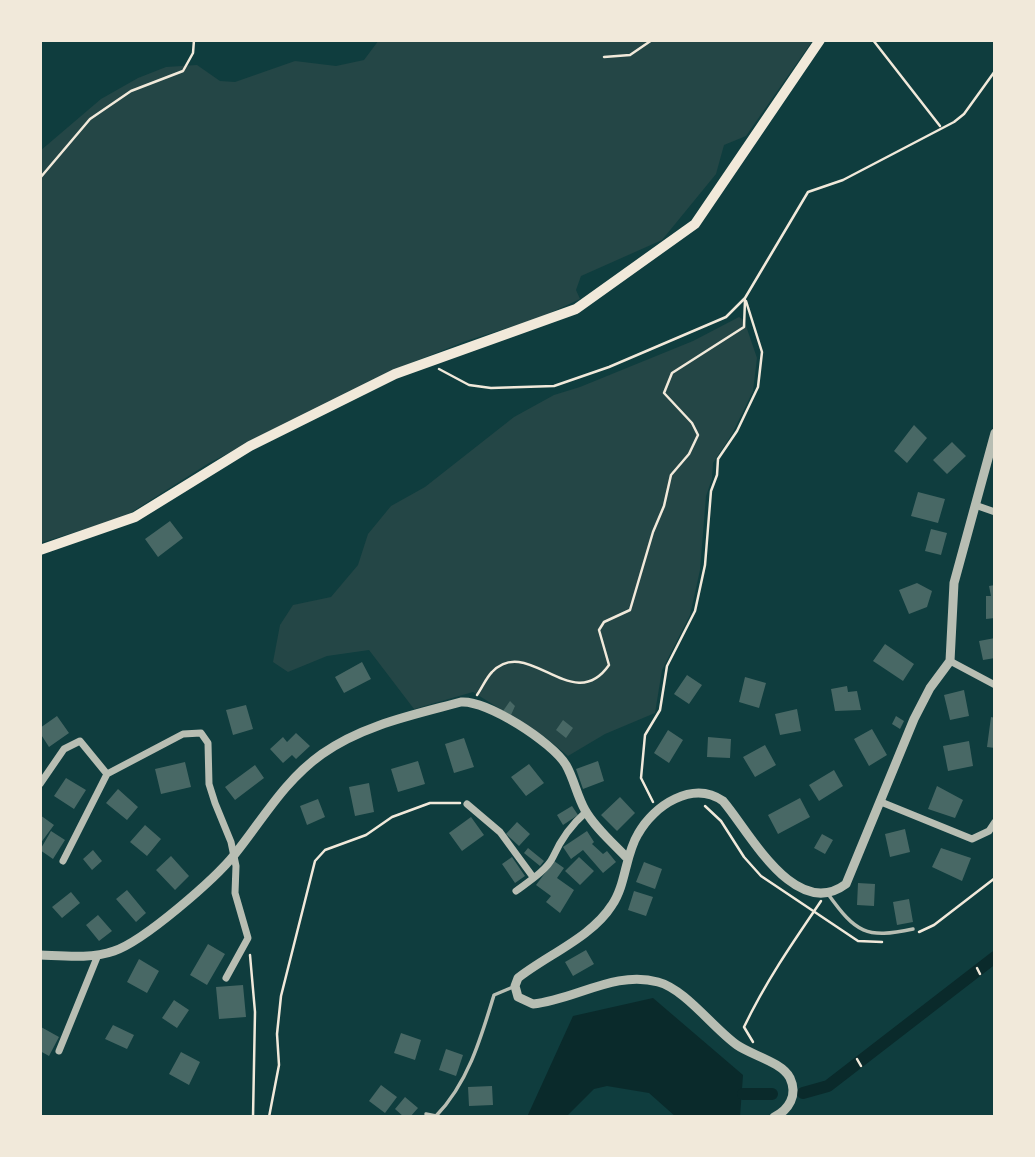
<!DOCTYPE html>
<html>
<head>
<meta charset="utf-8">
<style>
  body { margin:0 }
  #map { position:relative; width:1035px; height:1157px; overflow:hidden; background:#0f3d3e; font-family:Montserrat,sans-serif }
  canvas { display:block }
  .frame { position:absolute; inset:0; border:42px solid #f1e9da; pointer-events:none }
</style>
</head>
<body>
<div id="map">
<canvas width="1035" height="1157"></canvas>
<div class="frame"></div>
</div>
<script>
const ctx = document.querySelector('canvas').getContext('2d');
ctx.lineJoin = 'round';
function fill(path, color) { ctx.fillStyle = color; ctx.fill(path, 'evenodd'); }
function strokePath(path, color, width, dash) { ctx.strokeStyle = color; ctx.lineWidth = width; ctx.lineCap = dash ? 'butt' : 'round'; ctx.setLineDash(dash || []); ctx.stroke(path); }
const green = new Path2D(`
  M379 40H813L746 136 724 145 716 174 662 240 581 276 576 290 580 299 539 318 466 341 396 369 209 463 124 517 40 543V151L101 99 138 78 166 67 197 65 220 81 235 82 295 61 336 66 364 60Z
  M739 317 744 320 757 358 753 391 732 434 713 463 712 479 706 496 700 570 690 615 662 670 655 713 605 734 568 756 545 737 473 692 414 709 369 650 327 656 288 672 273 662 280 625 293 605 331 597 358 565 368 534 391 506 425 487 514 417 554 395 580 387 693 341Z`);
const water = new Path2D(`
  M653 998 743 1075 740 1117H676L649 1093 607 1086 594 1089 566 1117H527L573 1016Z`);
const canal = new Path2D(`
  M803 1093 828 1086 995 957
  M743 1094H772`);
const building = new Path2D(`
  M914 425 927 438 907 463 894 451Z
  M952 442 966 456 947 474 933 460Z
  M918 492 945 499 938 523 911 516Z
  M170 521 183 538 158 557 145 539Z
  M931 529 947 533 941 555 925 551Z
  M917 583 932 591 927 607 909 614 899 590Z
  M995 585V618L986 619V596H991L989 586Z
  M995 638V658L983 660 979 641Z
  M885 644 914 664 903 681 873 661Z
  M362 662 371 679 344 693 335 677Z
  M687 675 702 685 689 704 674 694Z
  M745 677 766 683 759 708 739 702Z
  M847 686 848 692 857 691 861 710 835 711 831 689Z
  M964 690 969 716 950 720 944 695Z
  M510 701 515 706 511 715 503 711Z
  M246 705 253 729 233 735 226 710Z
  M797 709 801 731 780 735 775 714Z
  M57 716 69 733 49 747 40 733V728Z
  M896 716 904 721 900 729 892 724Z
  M991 717 995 718V748L987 747Z
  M563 720 573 728 566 738 556 730Z
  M872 729 887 755 869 766 854 739Z
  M668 730 683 740 669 763 654 753Z
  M296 733 310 746 296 759 292 755 283 763 270 749 283 737 287 742Z
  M708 737 731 739 730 758 707 757Z
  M464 738 474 767 454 773 445 744Z
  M969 741 973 766 948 771 943 746Z
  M765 745 776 765 755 777 743 757Z
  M418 761 425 784 398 792 391 769Z
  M598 761 604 781 583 789 576 769Z
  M185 762 191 787 161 794 155 769Z
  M529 764 544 783 526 796 511 777Z
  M255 765 264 778 235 800 225 787Z
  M834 770 843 786 819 801 809 785Z
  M66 778 86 790 74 809 54 796Z
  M369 783 374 812 355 816 349 787Z
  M937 786 963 800 955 818 928 809Z
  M118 789 138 807 127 820 106 803Z
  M620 797 635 813 617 831 601 815Z
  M800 798 810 817 778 834 768 815Z
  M318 799 325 817 307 825 300 806Z
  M572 806 578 815 563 825 557 815Z
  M40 815 54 825 40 844Z
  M471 817 484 835 462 851 449 833Z
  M517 822 530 834 519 846 506 834Z
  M145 825 161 839 147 856 130 842Z
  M905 829 910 852 890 857 885 834Z
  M51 831 65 840 53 859 40 850Z
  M587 831 594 842 592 844 603 854 607 851 616 862 603 873 583 850 571 859 563 847Z
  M822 834 833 840 825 854 814 848Z
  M528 848 544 861 540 866 524 853Z
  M941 848 971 858 962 881 932 867Z
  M93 850 102 861 92 870 83 859Z
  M171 856 189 876 175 890 156 870Z
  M512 857 525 876 515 883 502 864Z
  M579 857 594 871 580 885 565 871Z
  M554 861 564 868 557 878 574 890 560 913 546 902 551 896 536 885Z
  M644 862 662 869 655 889 636 882Z
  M858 883 875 884 874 906 857 905Z
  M127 890 146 913 136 922 116 899Z
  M634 891 653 897 646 916 628 910Z
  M71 892 80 903 62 918 52 907Z
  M909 899 913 922 897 925 893 902Z
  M98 915 112 931 99 941 86 925Z
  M208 944 225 954 207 985 190 975Z
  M586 950 594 964 573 976 565 962Z
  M139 959 159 971 147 993 127 982Z
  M243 985 246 1017 219 1019 216 987Z
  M174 1000 189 1010 177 1028 162 1018Z
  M113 1025 134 1035 127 1049 105 1039Z
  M41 1027 59 1037 49 1056 40 1051Z
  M401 1033 421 1040 415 1060 394 1053Z
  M446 1049 463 1055 456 1076 439 1070Z
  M181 1052 200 1062 189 1085 169 1074Z
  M381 1085 397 1097 385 1113 369 1101Z
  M492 1086 493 1105 469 1106 468 1087Z
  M405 1097 418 1108 410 1117H404L395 1109Z`);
const path = new Path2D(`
  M873 40 940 126
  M604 57 630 55 652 40
  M40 178 90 119 131 91 183 71 193 53 194 40
  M439 369 469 385 491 388 554 386 609 367 726 317 745 298 808 192 843 180 954 122 964 114 995 71
  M477 695C482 688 486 678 492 672 528 634 573 717 609 665L599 630 604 622 630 610 653 532 664 506 671 475 689 454 698 435 692 423 664 393 672 373 744 327 745 300
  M653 802 641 778 645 735 660 710 667 666 695 611 705 565 711 491 717 475 718 459 737 431 758 387 762 352 746 301
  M705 806 721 821 744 857 761 876 858 941 882 942
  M919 932 934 925 995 878
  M250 955 255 1012 253 1117
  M977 968 980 974
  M753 1042 744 1027C766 981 793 942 821 901
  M857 1059 861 1066
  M269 1117 279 1065 277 1034 281 996 315 861 325 850 366 835 392 817 430 803H460`);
const service = new Path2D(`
  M828 894C856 933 866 939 913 929
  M426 1114 436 1116C468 1083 481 1038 494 995L513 987`);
const minor = new Path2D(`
  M975 505 995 512
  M950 661 995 685
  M40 784 64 749 80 741 107 774 183 734 201 733 208 743 209 784 215 803 231 842 236 866 235 893 248 938 226 978
  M881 802 972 839 989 831 995 822
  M467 804 500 832 533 877
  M63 861 107 774
  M516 891C528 882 547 870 553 857 561 839 571 825 586 812
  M59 1051 98 955`);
const tertiary = new Path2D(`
  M40 955C65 956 91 959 114 951 144 941 215 879 235 854 263 819 284 781 322 754 363 725 413 715 461 702 487 700 552 742 566 765 574 779 577 796 585 810 595 828 614 844 628 859
  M774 1117C789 1110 798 1095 790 1078 782 1062 751 1055 737 1045 713 1028 685 989 658 982 615 970 575 1000 533 1004L518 997 515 986 518 978C547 955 592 937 612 905 626 885 625 855 638 834 654 805 693 780 723 801 749 831 795 922 846 884L914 719 930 688 950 661 954 583 995 433`);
const secondary = new Path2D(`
  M40 550 135 517 250 446 395 374 576 309 695 224 820 40`);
fill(green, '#244646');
fill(water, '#0a2a2b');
strokePath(canal, '#0a2a2b', 12);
fill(building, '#486865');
strokePath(path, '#f1e9da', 2.5);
strokePath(service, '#b8beb3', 3.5);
strokePath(minor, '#b8beb3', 7);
strokePath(tertiary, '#b8beb3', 9);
strokePath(secondary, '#f1e9da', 10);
</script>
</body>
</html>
